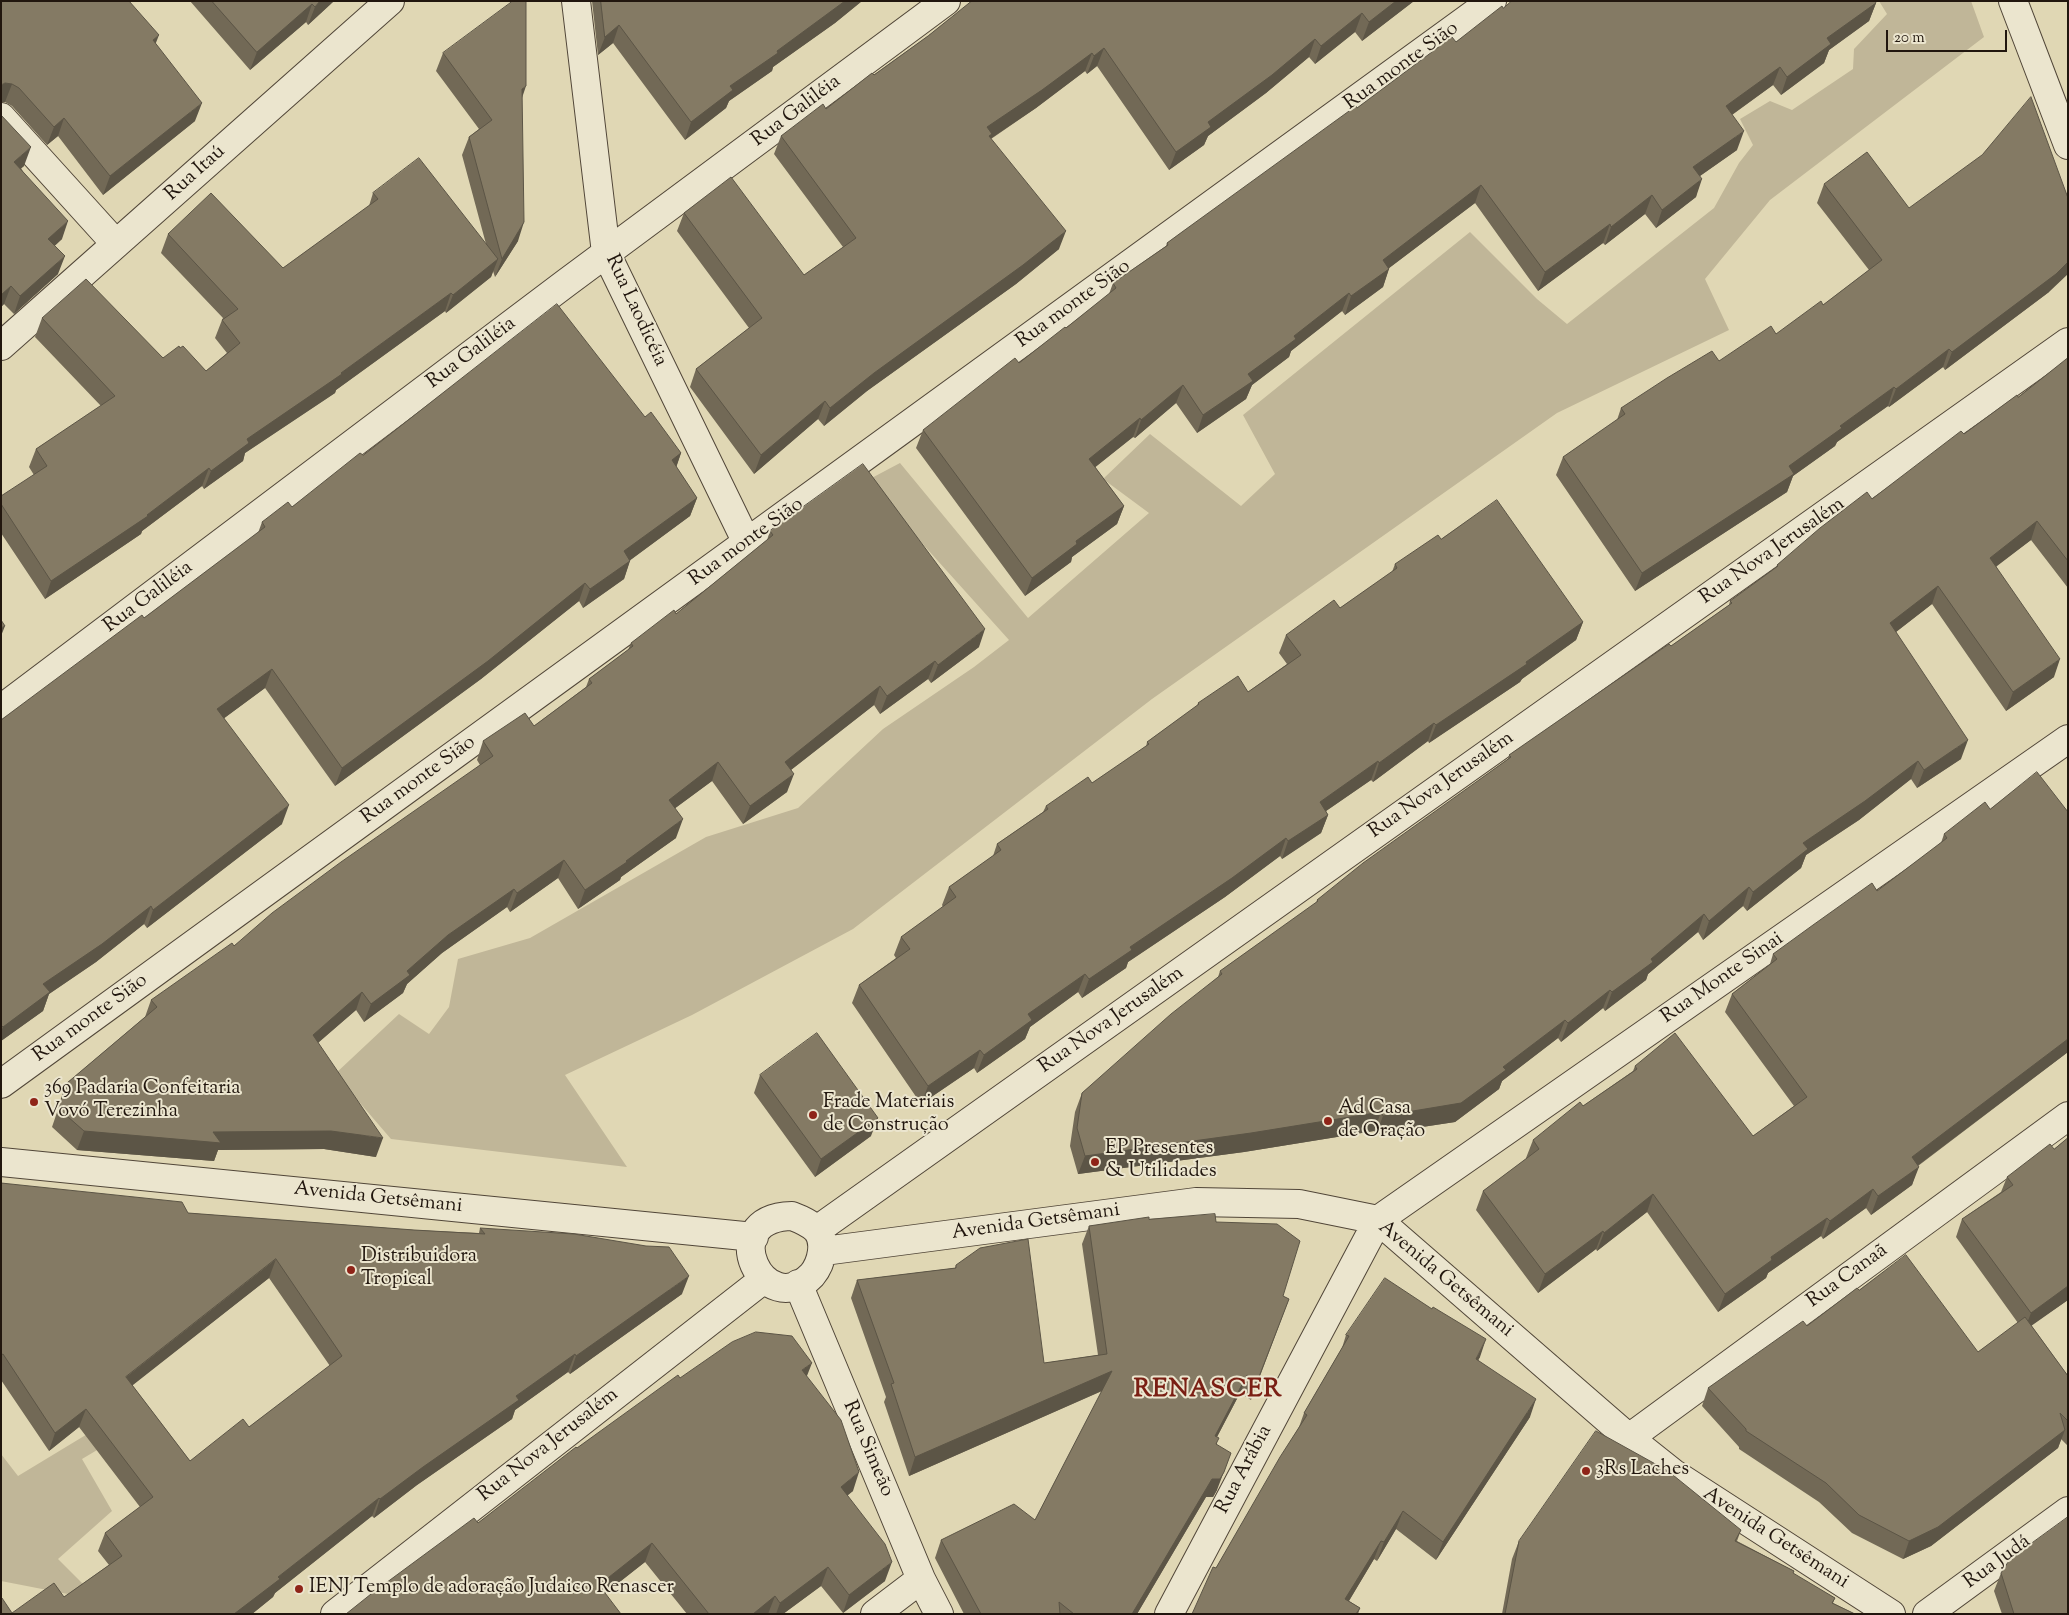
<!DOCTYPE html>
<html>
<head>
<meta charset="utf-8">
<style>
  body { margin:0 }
  #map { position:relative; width:2069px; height:1615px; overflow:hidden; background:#e0d7b4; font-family:"Sorts Mill Goudy",serif }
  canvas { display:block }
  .frame { position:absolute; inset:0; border:2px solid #21160e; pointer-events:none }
  .scale { position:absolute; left:1886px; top:30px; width:121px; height:22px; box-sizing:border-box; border:2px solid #21160e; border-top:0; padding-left:6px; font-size:15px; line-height:18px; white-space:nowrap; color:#21160e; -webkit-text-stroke:4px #ebe5ce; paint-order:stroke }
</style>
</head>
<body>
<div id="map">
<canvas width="2069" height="1615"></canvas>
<div class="frame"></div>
<div class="scale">20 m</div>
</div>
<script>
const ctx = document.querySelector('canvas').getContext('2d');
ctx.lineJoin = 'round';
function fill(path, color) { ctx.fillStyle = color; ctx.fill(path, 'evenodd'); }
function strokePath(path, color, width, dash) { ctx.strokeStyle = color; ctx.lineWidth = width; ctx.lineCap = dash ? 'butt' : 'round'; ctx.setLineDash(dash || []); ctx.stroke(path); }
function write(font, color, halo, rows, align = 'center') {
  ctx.font = font + ' "Sorts Mill Goudy",serif'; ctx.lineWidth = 4; ctx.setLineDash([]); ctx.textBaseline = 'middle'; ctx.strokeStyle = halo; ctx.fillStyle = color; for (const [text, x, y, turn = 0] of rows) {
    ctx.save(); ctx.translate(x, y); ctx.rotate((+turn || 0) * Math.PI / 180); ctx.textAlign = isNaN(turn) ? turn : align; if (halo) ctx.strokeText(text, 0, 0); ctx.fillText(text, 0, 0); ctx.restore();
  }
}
const green = new Path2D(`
  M1879 1H1971L1984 37 1770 200 1705 279 1729 330 1557 413 1152 699 853 929 692 1015 565 1075 627 1167 391 1139 335 1074 399 1014 429 1034 449 1007 458 959 530 938 706 837 798 808 883 729 974 667 1009 640 866 481 900 463 1028 618 1149 513 1103 479 1150 434 1241 506 1275 474 1243 415 1470 232 1537 299 1567 324 1714 208 1739 163 1753 145 1740 119 1770 101 1792 110 1853 69 1854 49 1887 14Z
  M132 1407 156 1415 82 1459 112 1511 58 1559 86 1587 73 1595 1 1581V1454L18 1476Z`);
const minor = new Path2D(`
  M576 1 606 253 747 543
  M2013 1 2068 145
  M1 117 116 244
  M1 346 390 1
  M1 709 566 283 946 1
  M1 1084 1492 1
  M1 1162 754 1237
  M792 1216C800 1219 809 1223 816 1229 827 1241 822 1263 812 1275 765 1324 712 1218 792 1216Z
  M817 1230 2068 342
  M824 1251 1196 1202 1299 1204 1378 1220 1629 1438 1673 1473 1891 1614
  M798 1284 921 1579 939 1614
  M1629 1438 2068 1116
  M335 1614 764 1279
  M875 1614 921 1579
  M1169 1614 1378 1220 2068 739
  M1927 1614 2068 1511`);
const wall = new Path2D(`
  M1 1 156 44 195 121 103 195 58 136 47 145 12 106 5 102Z
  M190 1H334L308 25 306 22 250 70Z
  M592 1H862L835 23 773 67 772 71 729 101 726 108 685 140 613 43 598 55Z
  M972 1H1414L1362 41 1355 32 1315 64 1309 57 1266 93 1208 136 1204 145 1169 170 1097 66 1087 74 1085 71 1036 108 991 139 1059 249 1016 284 867 391 824 426 818 419 754 474 690 387 696 369 749 328 677 231 684 213 804 275 843 247 774 154 781 136 826 109 928 36Z
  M1876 3 1869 21 1829 50 1824 63 1781 95 1773 85 1732 115 1737 150 1700 176 1696 197 1656 228 1645 214 1605 245 1603 243 1538 291 1475 203 1389 268 1383 287 1345 315 1342 311 1291 351 1289 357 1252 385 1246 399 1197 433 1176 403 1135 438 1133 437 1095 467 1124 506 1117 524 1072 557 1071 562 1025 596 916 448 923 430 1019 363 1066 328 1109 294 1113 283 1166 246 1167 243 1357 108 1456 42 1503 8Z
  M443 53 522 97 518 241 495 277 493 271 491 277 446 313 445 311 336 390 335 393 245 453 243 461 204 489 202 486 142 531 141 534 45 599 1 533V504L34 475 29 467 36 449 101 406 35 337 42 318 206 371 227 353 215 338 222 320 223 318 161 253 168 234 283 268 369 206 373 193 486 244 462 155 469 137 479 129 436 71Z
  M1 115 24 166 21 168 62 239 54 246 58 274 14 314 4 304 1 307Z
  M1824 184 1909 208 2049 292 1945 370 1943 367 1889 407 1888 406 1837 442 1835 446 1793 476 1787 492 1635 591 1556 475 1563 457 1617 420 1621 408 1776 334 1823 305 1869 270 1817 203Z
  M2068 358V588L2031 540 1996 566 2054 677 2006 711 1932 604 1896 632 1961 759 1917 788 1911 779 1859 820 1806 855 1801 868 1747 911 1743 906 1703 940 1698 932 1648 974 1646 980 1605 1011 1603 1008 1561 1042 1558 1038 1502 1081 1499 1089 1455 1122 1376 1134 1374 1131 1244 1152 1078 1174 1070 1146 1075 1112 1082 1093 1218 977 1220 971 1316 903 1317 900 1508 759 1509 755 1671 646 1729 605 1730 601 1776 568 1777 565 1872 499 1964 434 2018 397Z
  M645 417 681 453 676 467 697 498 690 516 630 560 624 579 583 608 579 601 481 679 335 786 265 688 224 718 282 824 147 928 144 924 96 962 49 994 43 1011 1 1041V720L144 618 258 533 262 522 292 507 363 455Z
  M770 531 979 647 931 683 928 679 880 714 874 705 791 770 787 792 743 824 712 781 675 808 676 838 621 877 620 880 578 909 558 878 510 912 507 907 442 953 407 984 403 993 364 1022 356 1010 318 1043 376 1157 324 1149 218 1150 214 1161 77 1150 52 1127 67 1083 145 1017 151 1000 234 946 480 765 477 760 483 741 534 726 586 687 589 679 628 650 631 643 676 614 767 540Z
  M1441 539 1583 622 1576 640 1522 679 1520 682 1429 743 1428 741 1373 782 1371 780 1326 811 1328 815 1321 833 1282 859 1280 856 1225 897 1128 962 1126 968 1082 998 1078 992 1030 1027 1025 1039 977 1073 974 1068 921 1104 852 1003 859 985 896 958 894 955 901 937 943 907 942 905 949 887 993 856 997 844 1043 812 1046 806 1092 783 1146 747 1147 742 1197 706 1198 703 1248 692 1287 664 1279 653 1286 635 1340 608 1392 572 1395 564Z
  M1990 809 2068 812V1052L1918 1166 1912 1185 1871 1215 1866 1208 1823 1239 1821 1236 1768 1273 1766 1278 1718 1312 1647 1212 1597 1251 1596 1249 1538 1293 1476 1210 1483 1191 1526 1159V1158L1533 1140 1583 1106 1633 1071 1635 1066 1753 1136 1794 1106 1725 1012 1732 994 1770 964 1773 954 1877 891 1941 843 1944 834Z
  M760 1075 871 1136 815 1177 754 1093Z
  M2068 1138V1300L2031 1325 2068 1376V1446L2061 1439 2058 1448 1931 1546 1903 1559 1852 1533 1819 1502 1739 1449V1447L1702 1406 1708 1388 1807 1326 1978 1352 2018 1323 1956 1237 1962 1219 2001 1192 2007 1177 2054 1149Z
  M1 1183 188 1213 414 1230 479 1233 480 1228 682 1294 570 1374 568 1372 515 1410 512 1419 417 1485 374 1518 372 1516 275 1593 273 1597 252 1614H1L12 1613 64 1597 109 1565 98 1551 105 1533 140 1507 79 1427 49 1451 1 1380ZM269 1278 330 1366 249 1427 190 1461 132 1385Z
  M1149 1219 1216 1222 1283 1296 1289 1299 1251 1400 1240 1393 1217 1437V1490L1213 1497H1206L1137 1614H964L935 1558 941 1540 1035 1520 1102 1391 909 1476 884 1402 886 1397 851 1298 857 1280 955 1268 956 1265 1044 1363 1098 1355 1082 1244 1089 1226Z
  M1346 1335 1480 1357 1478 1360 1530 1417 1436 1560 1396 1529 1377 1561 1374 1559 1349 1601 1360 1608 1358 1614H1192L1216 1568 1299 1427 1304 1413 1342 1348Z
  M807 1377 853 1491 847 1495 885 1581 843 1613 821 1586 783 1614H687L645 1562 605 1593 478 1523 577 1448 680 1378Z
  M1741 1530 1737 1541 1794 1571 1793 1574 1835 1598 1833 1603 1855 1614H1502L1512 1559 1519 1541Z
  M2001 1573 2068 1614H2002L1994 1591Z`);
const shadedWall = new Path2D(`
  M320 1H334L308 25 315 7Z
  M845 1H862L835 23 773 67 772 71 729 101 726 108 685 140 691 122 730 86 777 51Z
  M1396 1H1414L1362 41 1369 22Z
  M1876 3 1869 21 1829 50 1824 63 1781 95 1787 77 1827 38Z
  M312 4 306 22 250 70 257 52Z
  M1362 13 1355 32 1315 64 1321 46Z
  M619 25 613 43 598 55 605 37Z
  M159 35 152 53 153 40Z
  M1315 39 1309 57 1266 93 1208 136 1204 145 1169 170 1176 152 1208 122Z
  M1104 48 1097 66 1087 74 1094 56Z
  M1092 53 1085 71 1036 108 990 139 987 127Z
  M1780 67 1773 85 1719 124 1726 106Z
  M5 83 12 84 5 102H1V85Z
  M526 86 520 104 522 89Z
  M202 103 195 121 103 195 110 176Z
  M64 118 58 136 47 145 54 127Z
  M1744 131 1737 150 1687 185 1693 167Z
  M31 147 24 166 8 180 14 162Z
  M1702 179 1696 197 1656 228 1662 210Z
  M1481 185 1475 203 1376 278 1383 260Z
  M1652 195 1645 214 1605 245 1611 227Z
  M68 221 62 239 42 258 48 239Z
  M524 222 518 241 495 277 502 259Z
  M1610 224 1603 243 1538 291 1545 272Z
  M1066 231 1059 249 1016 284 867 391 824 426 830 408 874 373Z
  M65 256 58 274 14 314 20 296Z
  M498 259 491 277 446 313 453 295Z
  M2068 262V274L2049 292 1945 370 1952 352Z
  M1389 269 1383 287 1345 315 1351 296Z
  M11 286 4 304 1 307V295Z
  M451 293 445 311 336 390 335 393 245 453 243 461 204 489 211 471 247 439 341 373Z
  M1349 293 1342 311 1291 351 1289 357 1252 385 1246 399 1197 433 1203 415 1248 374 1294 336Z
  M1949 349 1943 367 1889 407 1896 389Z
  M1183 385 1176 403 1135 438 1141 420Z
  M1894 387 1888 406 1837 442 1835 446 1793 476 1787 492 1635 591 1642 573 1789 466 1840 426Z
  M825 401 818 419 754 474 761 455Z
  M1140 418 1133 437 1083 477 1089 459Z
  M681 453 675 471 672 460Z
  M209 468 202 486 142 531 141 534 45 599 51 581 147 515Z
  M697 498 690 516 617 570 624 551Z
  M1124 506 1117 524 1072 557 1071 562 1025 596 1032 578 1076 541Z
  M2037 521 2031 540 1984 576 1990 558Z
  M630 561 624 579 583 608 590 589Z
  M585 583 579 601 481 679 335 786 342 768Z
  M1938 586 1932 604 1883 642 1890 623Z
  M1583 622 1576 640 1522 679 1520 682 1429 743 1436 725Z
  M5 626 1 636V628Z
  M985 629 979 647 931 683 938 665Z
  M2060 659 2054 677 2006 711 2013 692Z
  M935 661 928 679 880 714 887 696Z
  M272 669 265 688 211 728 217 709Z
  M880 686 874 705 778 780 785 762Z
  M1434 723 1428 741 1373 782 1379 763Z
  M1968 740 1961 759 1917 788 1924 770Z
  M1378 761 1371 780 1313 820 1320 802Z
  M1918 761 1911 779 1859 820 1806 855 1801 868 1747 911 1753 892 1803 843Z
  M718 762 712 781 662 818 669 800Z
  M794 774 787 792 743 824 750 806Z
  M289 805 282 824 147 928 153 910Z
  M1328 815 1321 833 1282 859 1288 841Z
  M683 819 676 838 621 877 620 880 578 909 585 890Z
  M1286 838 1280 856 1225 897 1128 962 1126 968 1082 998 1089 979 1130 947Z
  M564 860 558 878 510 912 517 893Z
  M1749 887 1743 906 1703 940 1709 921Z
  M514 889 507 907 442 953 407 984 403 993 364 1022 371 1004 407 971 448 935Z
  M151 906 144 924 96 962 49 994 43 1011 1 1041V1031L3 1027 43 984Z
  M1704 914 1698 932 1648 974 1646 980 1605 1011 1612 992Z
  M1085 974 1078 992 1030 1027 1025 1039 977 1073 984 1055 1028 1014Z
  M1610 990 1603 1008 1561 1042 1568 1023Z
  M362 992 356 1010 306 1053 313 1035Z
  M1565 1020 1558 1038 1502 1081 1499 1089 1455 1122 1376 1134 1383 1116 1503 1067Z
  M2068 1039V1052L1905 1175 1912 1157Z
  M980 1050 974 1068 921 1104 928 1086Z
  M1381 1112 1374 1131 1244 1152 1078 1174 1085 1156Z
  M878 1118 871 1136 815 1177 821 1159Z
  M84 1131H331L383 1138 376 1157 324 1149 218 1150 214 1161 77 1150Z
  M1919 1167 1912 1185 1871 1215 1878 1196Z
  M1873 1189 1866 1208 1823 1239 1830 1221Z
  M1653 1194 1647 1212 1597 1251 1604 1233Z
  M1827 1218 1821 1236 1768 1273 1766 1278 1718 1312 1725 1294 1771 1257Z
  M1603 1231 1596 1249 1538 1293 1545 1274Z
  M276 1259 269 1278 119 1396 126 1377Z
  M689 1276 682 1294 570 1374 576 1356Z
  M2068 1286V1300L2024 1331 2031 1313Z
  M1486 1339 1480 1357 1469 1377 1476 1359Z
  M575 1354 568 1372 515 1410 512 1419 417 1485 374 1518 380 1499 516 1396Z
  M812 1363 805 1381 802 1370Z
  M1112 1371 1106 1389 909 1476 915 1457Z
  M1247 1375 1240 1393 1208 1454 1215 1436Z
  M1536 1399 1530 1417 1436 1560 1443 1542Z
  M86 1409 79 1427 49 1451 55 1433Z
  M2065 1430 2058 1448 1931 1546 1903 1559 1909 1541Z
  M1231 1453 1217 1490 1213 1497H1206L1137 1614H1132L1212 1479Z
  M859 1472 853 1491 835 1506 841 1487Z
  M379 1498 372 1516 275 1593 273 1597 252 1614H234L278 1577Z
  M1403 1511 1396 1529 1377 1561 1384 1542Z
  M1381 1541 1374 1559 1341 1614 1345 1599Z
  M652 1543 645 1562 592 1604 599 1585Z
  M892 1562 885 1581 843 1613 849 1595Z
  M828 1567 821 1586 783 1614H776L780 1603Z
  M775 1596 768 1614H753Z`);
const building = new Path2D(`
  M1 1H129L159 35 153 40 202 103 110 176 64 118 54 127 19 88 12 84 5 83 1 85Z
  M212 1H320L315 7 312 4 257 52Z
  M513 1H526V86L522 89 524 222 502 259 469 137 492 120 443 53Z
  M601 1H845L777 51 778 53 730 86 733 90 691 122 619 25 605 37Z
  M972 1H1396L1369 22 1362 13 1321 46 1315 39 1272 75 1208 122 1211 127 1176 152 1104 48 1094 56 1092 53 1042 90 987 127 992 134 989 136 1066 231 1023 265 874 373 830 408 825 401 761 455 696 369 762 318 684 213 731 177 804 275 856 238 781 136 823 104 826 109 872 73 874 75 928 36Z
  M1512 1H1875L1876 3 1827 38 1831 44 1787 77 1780 67 1726 106 1744 131 1693 167 1702 179 1662 210 1652 195 1611 227 1610 224 1545 272 1481 185 1383 260 1389 269 1351 296 1349 293 1294 336 1296 339 1248 374 1253 381 1203 415 1183 385 1141 420 1140 418 1089 459 1124 506 1076 541 1077 544 1032 578 923 430 1015 358 1019 363 1065 327 1066 328 1116 288 1113 283 1168 245 1167 243 1182 232 1356 106 1357 108 1452 37 1456 42 1502 6 1503 8Z
  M2031 97 2068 198V262L2056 274 1952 352 1949 349 1896 389 1894 387 1840 426 1842 428 1789 466 1794 474 1642 573 1563 457 1625 414 1621 408 1667 378 1712 351 1719 361 1771 326 1776 334 1821 301 1823 305 1882 260 1824 184 1867 152 1909 208 1982 155Z
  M1 115 31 147 14 162 68 221 48 239 65 256 20 296 11 286 1 295Z
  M419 158 498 259 453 295 451 293 341 373 342 374 247 439 249 443 211 471 209 468 147 515 148 516 51 581 1 504V496L47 466 36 449 115 396 42 318 86 279 163 358 179 346 180 348 183 346 206 371 240 343 222 320 238 309 168 234 211 193 283 268 378 199 373 193Z
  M557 304 645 417 651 412 681 453 672 460 697 498 624 551 630 561 590 589 585 583 488 661 342 768 272 669 217 709 289 805 153 910 151 906 102 944 43 984 50 992 3 1027 1 1025V720L142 615 144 618 265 527 262 522 288 502 292 507 360 453 363 455Z
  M2068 358V561L2037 521 1990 558 2060 659 2013 692 1938 586 1890 623 1968 740 1924 770 1918 761 1865 801 1803 843 1808 849 1753 892 1749 887 1709 921 1704 914 1651 959 1653 962 1612 992 1610 990 1568 1023 1565 1020 1503 1067 1506 1070 1461 1103 1383 1116 1381 1112 1251 1133 1085 1156 1077 1128 1082 1093 1171 1014 1222 974 1220 971 1318 901 1317 900 1363 863 1511 757 1509 755 1669 644 1671 646 1732 603 1730 601 1778 566 1777 565 1820 528 1867 492 1872 499 1961 431 1964 434 2017 395 2018 397Z
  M863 464 985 629 938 665 935 661 887 696 880 686 785 762 794 774 750 806 718 762 669 800 683 819 626 861 627 862 585 890 564 860 517 893 514 889 448 935 407 971 410 975 371 1004 362 992 313 1035 383 1138 331 1131 213 1132 221 1143 84 1131 58 1108 67 1083 157 1007 151 1000 232 943 234 946 272 913 341 862 493 756 483 741 525 713 534 726 592 683 589 679 633 646 631 643 674 610 676 614 773 535 770 531Z
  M1497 500 1583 622 1526 662 1527 664 1436 725 1434 723 1379 763 1378 761 1320 802 1328 815 1288 841 1286 838 1232 878 1130 947 1132 950 1089 979 1085 974 1028 1014 1032 1020 984 1055 980 1050 928 1086 859 985 910 949 901 937 956 897 949 887 1001 850 997 844 1048 809 1046 806 1088 777 1092 783 1149 744 1147 742 1199 704 1198 703 1238 676 1248 692 1301 655 1286 635 1334 600 1340 608 1397 568 1395 564 1438 535 1441 539Z
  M1 620 5 626 1 628Z
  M2037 772 2068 812V1039L1912 1157 1919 1167 1878 1196 1873 1189 1830 1221 1827 1218 1771 1257 1772 1260 1725 1294 1653 1194 1604 1233 1603 1231 1545 1274 1483 1191 1539 1149 1533 1140 1580 1102 1583 1106 1637 1069 1635 1066 1675 1033 1753 1136 1807 1097 1732 994 1777 959 1773 954 1813 925 1872 883 1877 891 1947 838 1944 834 1985 802 1990 809Z
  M817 1033 878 1118 821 1159 760 1075Z
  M2068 1138V1286L2031 1313 1962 1219 2013 1185 2007 1177 2050 1144 2054 1149Z
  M1 1183 182 1202 188 1213 414 1230 485 1234 480 1228 574 1234 646 1246 669 1247 689 1276 576 1356 575 1354 516 1396 519 1400 423 1467 380 1499 379 1498 278 1577 280 1579 234 1614H1V1598H2L12 1613 54 1583 64 1597 122 1556 105 1533 153 1497 86 1409 55 1433 3 1354 1 1355ZM276 1259 342 1356 249 1427 243 1419 190 1461 126 1377Z
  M1215 1214 1216 1222 1277 1224 1300 1241 1283 1296 1289 1299 1257 1382 1247 1375 1215 1436 1219 1438 1216 1444 1231 1453 1224 1472 1220 1479H1212L1132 1614H1074L1059 1602 1060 1614H981L941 1540 1014 1504 1035 1520 1112 1371 915 1457 891 1384 894 1383 857 1280 956 1268V1265L980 1248 1028 1239 1044 1363 1107 1354 1089 1226 1149 1217V1219Z
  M1906 1255 1978 1352 2025 1317 2068 1376V1421L2060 1413 2065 1430 1938 1527 1909 1541 1859 1515 1826 1483 1746 1431V1429L1708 1388 1803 1321 1807 1326 1857 1288 1859 1290Z
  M1385 1278 1432 1309 1433 1307 1486 1339 1476 1359 1536 1399 1443 1542 1403 1511 1384 1542 1381 1541 1345 1599 1360 1608 1356 1614H1192L1213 1567 1216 1568 1280 1457 1307 1415 1304 1413 1349 1336 1346 1335Z
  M756 1332 792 1336 812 1363 802 1370 841 1420 859 1472 841 1487 885 1544 892 1562 849 1595 828 1567 780 1603 775 1596 753 1614H709L652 1543 599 1585 621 1614H346L371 1594 474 1518 478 1523 576 1447 577 1448 678 1375 680 1378 732 1342Z
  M1596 1431 1668 1471 1741 1530 1735 1541 1794 1571 1793 1573 1835 1598 1832 1603 1855 1614H1505L1519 1541Z
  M2068 1517V1614H2014L2001 1573 2010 1559Z`);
const markers = [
  [34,1102,5,"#8f2418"],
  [813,1115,5,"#8f2418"],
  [1328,1121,5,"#8f2418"],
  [1095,1162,5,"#8f2418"],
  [351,1270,5,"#8f2418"],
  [1586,1471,5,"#8f2418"],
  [299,1589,5,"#8f2418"]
];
const streetNames = [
  ["Rua monte Sião",1402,67,-36],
  ["Rua Galiléia",797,112,-37],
  ["Rua Itaú",196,174,-42],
  ["Rua monte Sião",1074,305,-36],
  ["Rua Laodicéia",635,311,65],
  ["Rua Galiléia",472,354,-37],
  ["Rua monte Sião",747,543,-36],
  ["Rua Nova Jerusalém",1773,552,-35],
  ["Rua Galiléia",149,598,-37],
  ["Rua monte Sião",419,781,-36],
  ["Rua Nova Jerusalém",1442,786,-35],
  ["Rua Monte Sinai",1723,979,-35],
  ["Rua monte Sião",91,1019,-36],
  ["Rua Nova Jerusalém",1112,1021,-35],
  ["Avenida Getsêmani",378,1199,6],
  ["Avenida Getsêmani",1036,1223,-8],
  ["Rua Canaã",1848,1277,-36],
  ["Avenida Getsêmani",1445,1280,40],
  ["Rua Nova Jerusalém",549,1446,-38],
  ["Rua Simeão",867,1449,67],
  ["Rua Arábia",1245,1470,-62],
  ["Avenida Getsêmani",1775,1539,33],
  ["Rua Judá",1998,1563,-36]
];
const poiNames = [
  ["369 Padaria Confeitaria",44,1090],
  ["Vovó Terezinha",44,1113],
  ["Frade Materiais",823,1104],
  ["de Construção",823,1127],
  ["Ad Casa",1338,1110],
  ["de Oração",1338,1133],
  ["EP Presentes",1105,1150],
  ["& Utilidades",1105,1173],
  ["Distribuidora",361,1258],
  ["Tropical",361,1281],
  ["3Rs Laches",1596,1471],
  ["IENJ Templo de adoração Judaico Renascer",309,1589]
];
const districtNames = [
  ["RENASCER",1208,1392]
];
fill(green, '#c0b698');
strokePath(minor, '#514638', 30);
strokePath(minor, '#ebe5ce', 28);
fill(wall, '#726956');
fill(shadedWall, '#5c5546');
fill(building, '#847a64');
strokePath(building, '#5c5546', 1);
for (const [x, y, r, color] of markers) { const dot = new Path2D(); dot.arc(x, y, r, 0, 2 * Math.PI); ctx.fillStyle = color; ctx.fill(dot); strokePath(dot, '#ebe5ce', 2); }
write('20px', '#21160e', '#ebe5ce', streetNames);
write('20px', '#21160e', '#ebe5ce', poiNames, 'left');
ctx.letterSpacing = '1px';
write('bold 25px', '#7a1f14', '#ebe5ce', districtNames);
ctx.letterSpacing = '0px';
</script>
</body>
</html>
